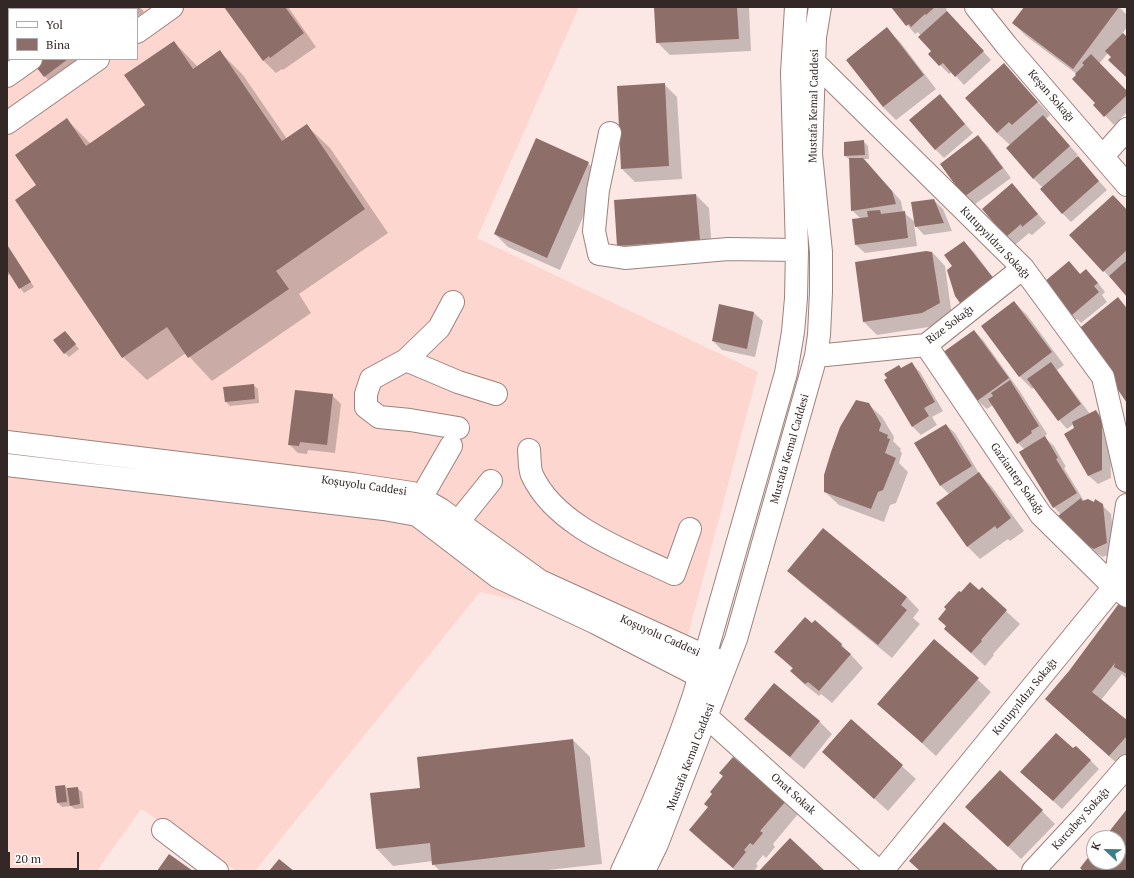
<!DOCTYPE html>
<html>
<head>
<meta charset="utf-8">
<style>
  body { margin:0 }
  #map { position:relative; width:1134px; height:878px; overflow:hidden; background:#fbe8e5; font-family:"PT Serif",serif }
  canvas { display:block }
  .frame { position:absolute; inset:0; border:8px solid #342826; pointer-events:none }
  .legend { position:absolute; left:8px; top:8px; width:130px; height:52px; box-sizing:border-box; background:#fff; border:1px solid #aea9a8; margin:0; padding:5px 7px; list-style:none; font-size:12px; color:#342826 }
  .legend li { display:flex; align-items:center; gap:8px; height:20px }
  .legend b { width:20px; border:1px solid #aea9a8 }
  .north { position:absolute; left:1086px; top:830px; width:40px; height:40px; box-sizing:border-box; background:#fff; border:1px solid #aea9a8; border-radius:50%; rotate:292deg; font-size:11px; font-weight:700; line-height:16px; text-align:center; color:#342826 }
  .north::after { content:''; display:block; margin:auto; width:14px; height:18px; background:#387f8a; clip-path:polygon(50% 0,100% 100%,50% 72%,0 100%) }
  .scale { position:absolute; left:8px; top:852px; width:71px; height:18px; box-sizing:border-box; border:2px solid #342826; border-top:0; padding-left:5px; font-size:12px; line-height:14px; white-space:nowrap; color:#342826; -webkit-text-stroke:3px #fff; paint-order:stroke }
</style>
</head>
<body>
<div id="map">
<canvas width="1134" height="878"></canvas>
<div class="frame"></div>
<ul class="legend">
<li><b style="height:5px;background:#fff"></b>Yol</li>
<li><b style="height:11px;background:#8e6e69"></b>Bina</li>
</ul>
<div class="north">K</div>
<div class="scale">20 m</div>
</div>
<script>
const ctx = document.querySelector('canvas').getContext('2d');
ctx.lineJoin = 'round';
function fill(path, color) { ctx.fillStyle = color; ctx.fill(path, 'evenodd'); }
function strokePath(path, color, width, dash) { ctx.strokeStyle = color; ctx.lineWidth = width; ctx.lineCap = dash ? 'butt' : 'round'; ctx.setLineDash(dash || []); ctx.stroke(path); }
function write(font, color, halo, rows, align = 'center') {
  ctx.font = font + ' "PT Serif",serif'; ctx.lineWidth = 3; ctx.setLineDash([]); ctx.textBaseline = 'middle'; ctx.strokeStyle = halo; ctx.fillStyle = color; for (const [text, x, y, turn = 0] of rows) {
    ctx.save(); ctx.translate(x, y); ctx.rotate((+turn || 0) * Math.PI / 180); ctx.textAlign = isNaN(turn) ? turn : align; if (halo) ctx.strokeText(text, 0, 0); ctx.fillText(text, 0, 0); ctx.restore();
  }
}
const built = new Path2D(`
  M7 7H579L477 238 758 372 687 639 480 592 255 871H236L141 809 97 871H7ZM9 9H137V59H9Z`);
const shadow = new Path2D(`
  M7 7H140L144 12 137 17V9H9V59L7 60Z
  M226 7H288L316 47 283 70 282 69 276 73 263 60Z
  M655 7H749L751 51 670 55 657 42Z
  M892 7H946L947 12 991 60 964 85 952 72 949 74 940 65 930 54 932 51 921 36 918 32 915 34Z
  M1025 7H1119L1127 15V27L1122 34 1127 39V77L1108 53 1099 64 1127 93V112L1114 125 1095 105 1097 104 1078 75 1026 36 1013 23Z
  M887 29 900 42 936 89 896 120 883 107 847 60Z
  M174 42 198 67 220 52 243 75 287 139 306 125 330 148 388 233 299 294 311 313 212 381 186 353 147 380 123 357 37 186 67 120 91 144 146 106Z
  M31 59H78L48 80Z
  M1004 65 1050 115 1046 119 1078 155 1076 156 1107 190 1071 222 1062 213 1043 188 1033 178 1010 145 997 133Z
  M664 84 677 97 682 179 635 182 622 169Z
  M948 104 973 133 944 158 935 149Z
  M978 137 987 145 1011 178 974 205 965 197Z
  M863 141 868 146 869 159H864L901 201 903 212 915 222 934 200 943 209 952 231 924 235 914 224 917 246 865 253 856 245 861 219 852 210 850 160 845 156V143Z
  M588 163 601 176 560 270 508 247 495 234Z
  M1012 185 1046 223 1032 235 1029 233 1015 245 1006 236Z
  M696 195 709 208 712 252 631 259 618 246Z
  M1113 196 1127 210V295L1104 271Z
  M964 242 973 251 1005 293 953 266Z
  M7 244 34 287 24 293 10 274 7 276Z
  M932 252 945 266 952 316 935 326 877 335 864 322 856 263Z
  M1069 262 1081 275 1095 279 1105 292 1102 295 1107 302 1081 323 1077 319 1073 322 1054 301Z
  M1118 298 1127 307V401Z
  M1014 302 1027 315 1064 365 1057 370 1090 414 1096 411 1105 420 1110 430 1111 478 1098 484 1089 476 1065 434 1075 429 1074 424 1067 429 1059 420 1035 387 1032 389 1019 376Z
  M720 306 754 313 763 321 755 357 722 350 713 341Z
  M974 331 983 340 1019 390 1047 434 1044 437 1054 446 1066 467 1064 468 1084 501 1102 505 1111 514 1115 552 1103 557 1072 539 1061 515 1054 507 1025 450 1018 443 993 405 987 409 978 401 944 353Z
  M69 336 79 349 69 357 65 353Z
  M912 364 920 372 943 411 932 417 937 425 921 435 912 426 902 369Z
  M253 385 258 389 259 403 230 406 226 402Z
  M332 395 341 404 335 453 308 450 307 454 298 453 289 444Z
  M868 404 882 417 894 437 893 441 901 449 900 451 902 453 899 463 908 472 896 503 890 505 884 522 839 505 825 492Z
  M946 425 955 433 980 475 992 487 1024 531 1010 541 1008 539 980 559 967 546 950 495 940 485Z
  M789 571 907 597 919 610 913 618 920 624 892 658 802 584Z
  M982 589 1020 624 993 654 994 655 985 666 945 629 961 594 979 592Z
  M1127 608V679L1122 674 1101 700 1127 722V763L1122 768 1046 699Z
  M815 621 842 645 863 668 832 703 821 694 819 696 804 684 791 671 793 669 776 652Z
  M935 640 991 692 936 756 879 704Z
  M746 719 819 721 832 734 804 769 759 732Z
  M851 720 916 779 888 811 823 752Z
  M573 740 590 757 602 864 539 871H440L433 864V861L393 866 377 849Z
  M1073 750 1090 760 1099 769 1062 809 1030 780Z
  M724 777 785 801 798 814 773 844 775 847 766 858 763 855 756 864 758 866 754 871H736L703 843 690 830 709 808Z
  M64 786 68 789 77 788 82 792 84 808 75 809 71 806 62 807 58 803Z
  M1042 811 1055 824 1021 859 980 819Z`);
const building = new Path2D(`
  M7 7H141L137 10V9H9V30L7 32Z
  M224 7H285L304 33 270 58 269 56 263 61Z
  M654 7H737L739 39 656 43Z
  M891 7H935L926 15 925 14 911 27 909 24 906 26Z
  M1024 7H1119L1073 69 1012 23Z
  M947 11 984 51 955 77 943 63 939 66 928 54 931 51 918 37Z
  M887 27 924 75 883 107 846 60Z
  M1123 33 1127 37V78L1108 60 1111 57 1105 51Z
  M174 41 193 69 220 50 282 141 307 124 365 209 276 271 289 289 188 358 167 327 122 358 15 200 36 185 15 155 67 118 86 146 145 105 124 75Z
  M1091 54 1127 91V95L1104 117 1093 105 1095 103 1072 79 1076 75 1075 74 1084 65 1082 63Z
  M30 59H68L44 77Z
  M1004 63 1038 102 1012 125 1009 122 997 133 965 98Z
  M665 83 669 166 621 169 617 86Z
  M940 94 965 124 935 150 909 120Z
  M1043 115 1070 146 1033 179 1006 148Z
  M978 135 1003 168 964 197 940 164Z
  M536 138 589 162 547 258 494 234Z
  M864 140 865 155 844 156V142Z
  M1078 156 1099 181 1062 214 1040 189Z
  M849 158H863L892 191 896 204 851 211Z
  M1012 183 1038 214 1022 227 1021 224 1006 237 982 209Z
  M696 194 700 240 617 246 614 200Z
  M1113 195 1127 210V250L1103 272 1069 235Z
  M934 199 944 223 915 227 911 202Z
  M880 210 881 214 905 211 908 238 855 245 852 219 868 217 867 211Z
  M964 241 998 284 965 310 955 296 947 270 952 266 944 255Z
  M7 245 31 282 19 289 7 270Z
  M926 251 932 252 940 303 922 313 863 322 855 262Z
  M1127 260V297L1109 276Z
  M1069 261 1080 274 1086 269 1098 283 1094 286 1099 292 1072 315 1044 282Z
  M1118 297 1127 309V403L1095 357 1076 331Z
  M1014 301 1052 352 1019 377 981 326Z
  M719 304 754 312 747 349 712 341Z
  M974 330 1009 378 977 401 942 353Z
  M65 331 76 344 64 354 53 340Z
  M912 362 935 402 924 408 929 416 912 427 884 380 887 378 884 374 899 365 901 368Z
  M1051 362 1081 404 1058 421 1027 379Z
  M1010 380 1039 426 1031 431 1032 433 1017 444 988 399 993 396 991 393Z
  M254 384 255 399 225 402 223 387Z
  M295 390 333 394 327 445 300 442 299 446 288 445Z
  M856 400 869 403 881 424 879 431 888 435 887 438 890 439 885 453 896 458 883 490 878 492 871 509 824 492V475L831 452 840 427Z
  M1096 410 1102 421V470L1088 476 1064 434 1074 428 1072 422Z
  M946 424 972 466 940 486 914 443Z
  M1045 436 1058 458 1056 459 1077 493 1053 508 1019 452Z
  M979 472 1011 518 997 529 995 526 967 547 936 503Z
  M1081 498 1082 501 1088 499 1094 502 1095 499 1103 504 1107 543 1094 549 1062 531 1059 521 1058 516Z
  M823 528 907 597 901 605 907 610 878 645 787 571Z
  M970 582 979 590 982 587 1007 610 981 640 982 641 971 653 944 629 946 626 938 619 946 609 944 607 959 591 961 592Z
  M1120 602 1127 607V674L1114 667 1115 663 1092 692 1127 720V736L1109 756 1045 699 1069 671Z
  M805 617 812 623 815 620 842 644 841 646 851 654 819 691 808 682 805 684 790 671 793 668 774 652Z
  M934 639 979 678 922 743 877 704Z
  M774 683 820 721 790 757 744 719Z
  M851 719 903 765 874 799 822 752Z
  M1056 733 1073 748 1076 746 1091 760 1053 801 1020 772Z
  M573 739 585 847 432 865 430 843 376 849 370 793 420 788 417 757Z
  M733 757 786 801 760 831 763 833 753 845 750 843 744 850 746 852 733 868 689 830 708 807 704 804 712 794 710 792 723 776 719 773Z
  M1000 770 1043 810 1008 847 965 807Z
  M65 785 67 802 57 803 55 786Z
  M78 787 80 804 70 806 67 788Z
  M1127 809V871H1083L1080 868 1094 850V862H1118V838H1104Z
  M944 822 999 871H920L909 861Z
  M790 838 825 871H759Z
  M169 854 193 871H157Z
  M279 859 294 871H269Z`);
const minor = new Path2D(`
  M976 7 1007 46 1127 185
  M102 9 105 7
  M137 32 172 7
  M814 62 1023 268 1103 377 1127 481
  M7 76 31 59
  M7 123 98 59
  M610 133 598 190 594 231 599 254 625 258 728 249 797 250
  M1103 156 1127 129
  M453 302 439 328 406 360 371 379 366 394V407L379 417 410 420 458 428
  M926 345 1041 515 1114 587 1127 596
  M816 356 926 345 1023 268
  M406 360 458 382 496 394
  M7 442 352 484 412 493 440 509 540 581 705 656 718 660
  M529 450C530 458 529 468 532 475 556 527 626 551 674 574L690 529
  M7 465 384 509 417 515 498 577 596 623 699 676 712 680
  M421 498 451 446
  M458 522 491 481
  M707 717 878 871
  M163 830 217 871
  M622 871C649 814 674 755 694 695L786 373 793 332 796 298 797 250 792 73 796 7
  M644 871 657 844 736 639 816 356 819 335 821 292V252L811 154 815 37 820 7
  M882 871 1114 587 1127 505
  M1033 871 1083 817 1127 766`);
const streetNames = [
  ["Keşan Sokağı",1051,96,49],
  ["Mustafa Kemal Caddesi",814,106,-89],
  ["Kutupyıldızı Sokağı",995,243,46],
  ["Rize Sokağı",950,325,-37],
  ["Mustafa Kemal Caddesi",790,449,-74],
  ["Gaziantep Sokağı",1017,479,55],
  ["Koşuyolu Caddesi",364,486,8],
  ["Koşuyolu Caddesi",660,636,24],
  ["Kutupyıldızı Sokağı",1025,697,-51],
  ["Mustafa Kemal Caddesi",691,757,-69],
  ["Onat Sokak",793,794,42],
  ["Karcabey Sokağı",1081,819,-48]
];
fill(built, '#fed6d0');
fill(shadow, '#0003');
fill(building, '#8e6e69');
strokePath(minor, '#9d817c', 24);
strokePath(minor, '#fff', 22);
write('11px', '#342826', '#fff', streetNames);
</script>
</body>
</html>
